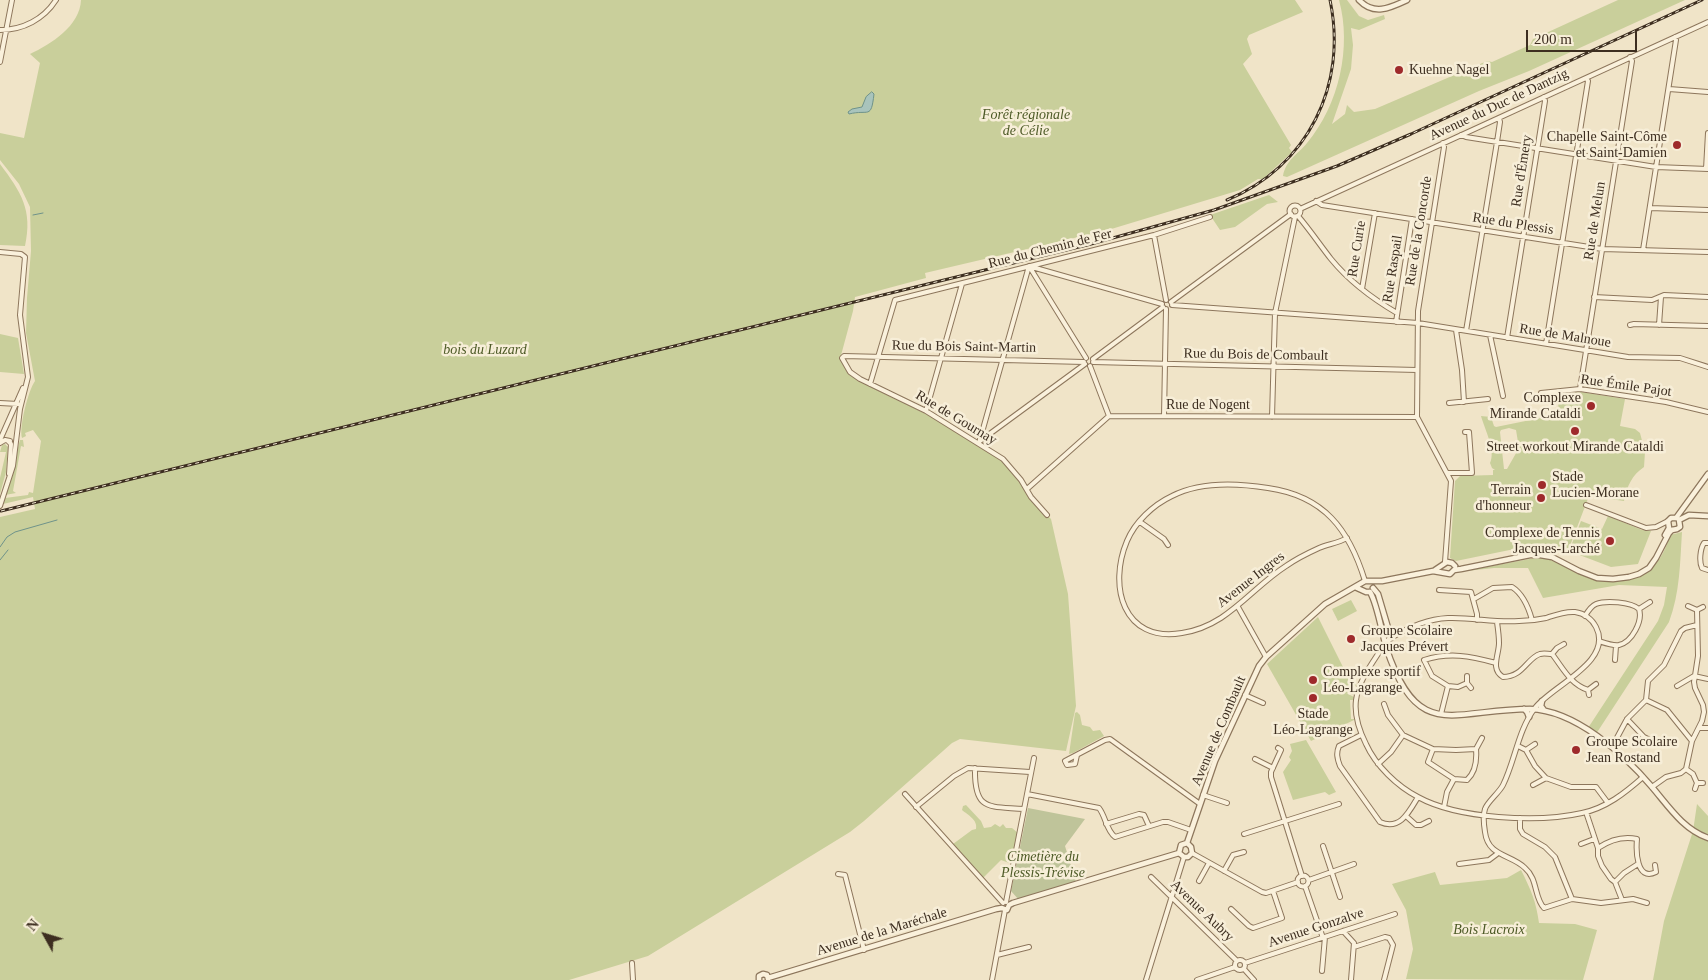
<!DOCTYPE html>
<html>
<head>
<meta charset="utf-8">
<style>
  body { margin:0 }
  #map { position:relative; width:1708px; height:980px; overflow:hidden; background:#f0e4c8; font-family:Georgia,serif }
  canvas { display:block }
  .north { position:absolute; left:20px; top:910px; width:50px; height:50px; -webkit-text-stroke:4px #f7eed8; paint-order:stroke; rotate:309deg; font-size:14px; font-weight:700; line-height:20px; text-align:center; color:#3d2e20 }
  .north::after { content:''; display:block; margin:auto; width:18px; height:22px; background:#3d2e20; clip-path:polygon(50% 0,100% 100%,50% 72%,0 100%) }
  .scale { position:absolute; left:1526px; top:30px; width:111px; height:22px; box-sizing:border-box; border:2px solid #3d2e20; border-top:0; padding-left:6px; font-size:15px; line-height:18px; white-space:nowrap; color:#3d2e20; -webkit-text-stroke:4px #f7eed8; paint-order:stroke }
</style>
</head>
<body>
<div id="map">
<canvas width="1708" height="980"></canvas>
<div class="north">N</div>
<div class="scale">200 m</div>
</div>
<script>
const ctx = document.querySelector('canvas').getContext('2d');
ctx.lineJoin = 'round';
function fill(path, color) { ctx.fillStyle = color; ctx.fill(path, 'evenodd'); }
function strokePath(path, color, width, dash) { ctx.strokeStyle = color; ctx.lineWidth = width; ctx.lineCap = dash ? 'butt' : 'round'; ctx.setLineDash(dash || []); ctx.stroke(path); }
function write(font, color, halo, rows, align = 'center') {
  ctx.font = font + ' Georgia,serif'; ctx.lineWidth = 5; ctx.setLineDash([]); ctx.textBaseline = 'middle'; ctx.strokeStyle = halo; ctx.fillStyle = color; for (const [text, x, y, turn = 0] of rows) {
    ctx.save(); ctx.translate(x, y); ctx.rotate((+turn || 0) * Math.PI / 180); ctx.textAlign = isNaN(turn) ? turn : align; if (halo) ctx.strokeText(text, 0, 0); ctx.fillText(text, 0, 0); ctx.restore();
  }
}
const green = new Path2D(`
  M81 0H1295L1303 12 1249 35 1247 39 1252 54 1243 64 1291 145 1289 148 1292 152 1263 179H1258L1240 190 1108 230 925 273 926 278 855 297 853 311 840 359 850 373 865 384 936 419 1003 461 1021 483 1029 497 1051 519 1068 594 1071 635 1076 706 1066 751 960 739 952 743 864 821 850 832 648 956 569 980H0V517L35 509 33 497 3 504 5 498 28 495 29 492 33 493 41 441 33 430 25 433 26 436 22 438C19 427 28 391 35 381L26 333 27 298 31 251 30 207 19 184 0 160V133L24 138 40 63 30 54C51 44 80 26 81 0Z
  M1339 0H1347L1359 16 1368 20 1384 15 1385 19 1359 30 1351 28 1353 45 1351 69 1332 124 1345 114 1347 105 1354 112 1375 109 1487 61 1492 62 1530 45 1533 39 1618 0H1685L1529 71 1479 91 1287 177 1283 176C1286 160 1297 155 1307 143 1339 105 1352 47 1339 0Z
  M0 164C21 192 33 210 25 246L0 245Z
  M1269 195 1278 202 1267 204 1235 227 1220 230 1210 215Z
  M0 334 18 338 24 374 0 372Z
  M1581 392 1625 399 1620 426 1635 429 1640 433 1645 452 1644 467C1632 475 1627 486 1624 501L1589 496 1568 551 1548 545H1534L1456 561 1450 558 1455 481 1460 476 1493 475V470H1495L1492 468 1490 463C1496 451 1485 430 1481 416L1491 417 1494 426 1496 427 1560 414 1556 394ZM1509 428 1516 430 1519 448 1507 469H1504L1500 432 1501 430Z
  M20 440H23L24 447 21 446 13 491 16 493 5 495Z
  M5 444 8 447 6 472 0 494V478L6 452H0L2 445Z
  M1608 516 1642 530 1651 531 1638 564 1611 567 1569 551 1581 521 1602 529Z
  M1682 532C1680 563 1680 593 1669 622L1596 734 1588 728 1658 621 1664 605 1667 587 1619 585 1543 598 1528 568H1494L1466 571 1540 557C1557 560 1570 571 1586 577 1596 581 1606 581 1617 581 1647 579 1662 563 1670 535Z
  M1351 600 1357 611 1338 621 1332 609Z
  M1318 617 1351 683 1357 685 1354 686 1352 692 1354 693V695L1346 693 1354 697 1353 700H1350L1351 719H1354V720L1311 741 1267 664Z
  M1077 712 1080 715 1082 725 1090 727 1093 731 1100 730 1104 736 1073 753 1069 754 1075 713Z
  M1306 740 1336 792 1329 795 1325 792 1293 800 1283 772 1291 760 1289 757 1292 751 1290 744Z
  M1697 804 1708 816V980H1653L1664 921 1693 831Z
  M966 805 981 821 984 828 991 827 995 824 1000 827 1003 824 1006 828H1012L1018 833 1012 864 1001 860 983 878 953 844 972 830 976 829C978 820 968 815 962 810L963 806Z
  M1521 870C1531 890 1536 901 1539 923L1575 924 1597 930 1583 980 1406 979 1413 949 1406 910 1392 884 1435 872 1440 885 1507 878Z`);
const cemetery = new Path2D(`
  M1028 808 1085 819 1065 846 1076 882 1019 900 1011 891Z`);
const water = new Path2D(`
  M872 92 874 94C871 120 869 109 849 114L848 112 852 109 862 107 866 97Z`);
const stream = new Path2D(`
  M33 215 43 213
  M0 547 7 537 15 532 57 520
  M0 560 8 550`);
const minor = new Path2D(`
  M0 30C23 30 44 19 56 0
  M0 62 12 0
  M1669 89 1708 92
  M1461 135 1466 137 1656 167 1708 169
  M1443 143 1444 147 1418 311 1417 417 1451 481 1445 562
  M1706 169 1708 133
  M1316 201 1322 205 1602 249 1708 252
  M1289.5 211a5.5 5.5 0 1 1 11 0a5.5 5.5 0 1 1-11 0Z
  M1650 208 1708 210
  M1300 209 1708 22
  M1298 216C1310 230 1320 245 1331 259 1349 281 1373 299 1397 313
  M1154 235 1166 300
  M1643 250 1676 40 1675 37
  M0 252 21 254 25 257 20 315 28 377 20 409 13 466 0 506
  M1029 266 1086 358
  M1032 267 1162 304
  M1362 289 1375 213
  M1594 297 1652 300 1664 295 1708 297
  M1171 302 1291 214
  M1172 305 1418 323 1628 357 1680 358 1708 367
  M1396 322 1412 219
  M1630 325 1634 324 1708 326
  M1659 325 1661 297
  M1456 330 1462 370 1464 402
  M1466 331 1497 142 1500 122 1499 118
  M1490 335 1503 396
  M1507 338 1545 101 1544 97
  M1546 344 1588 81 1586 78
  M1093 359 1163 307
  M1093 362 1417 370
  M1090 366 1109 416
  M870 384 895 300 1154 235 1210 217
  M1580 389 1632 61 1630 57
  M1541 393 1580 389 1666 402 1708 412
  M0 403 18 404
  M1449 403 1488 399
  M926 411 962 284
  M1164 416 1166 309
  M1272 417 1275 313 1295 217
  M0 440 23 388
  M8 441 11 444 9 474
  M980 441 1085 364
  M0 443 5 440 10 441
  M979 443 1029 266
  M1447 473H1472L1469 432H1465
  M1027 489 1109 416 1417 417
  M1586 505 1646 528 1656 527 1668 521
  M1047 515 1031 497 1021 480 1003 459 926 411 860 379 850 372 842 358 844 356 1084 362
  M1140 522 1164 539 1168 545
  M1347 538C1338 543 1329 544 1319 548 1308 553 1296 559 1286 566 1250 589 1228 626 1182 633 1123 643 1108 586 1127 541 1135 522 1153 505 1172 496 1201 481 1237 483 1268 488 1324 496 1349 529 1365 581
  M1708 543H1704C1700 549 1699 562 1702 568L1708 570
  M1439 590 1471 592 1477 614V620
  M1474 599 1493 588 1512 587C1523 594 1529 609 1532 620
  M1688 606 1697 610 1703 607
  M1238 607 1266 657
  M1639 609 1650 602
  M1585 616C1588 611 1591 606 1596 604 1606 600 1631 602 1639 609 1643 621 1632 642 1619 645 1613 646 1605 643 1599 641
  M1497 622C1498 629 1499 636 1499 643 1499 655 1490 669 1503 677 1523 677 1527 658 1540 654 1544 653 1548 654 1552 654L1557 648 1564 644
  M1391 638C1407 628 1428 619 1448 618 1472 617 1495 623 1519 621 1528 621 1537 620 1546 618 1555 615 1565 611 1575 612 1584 613 1592 619 1596 627 1614 662 1551 686 1535 708 1518 730 1515 761 1503 785 1499 793 1487 802 1485 809 1483 815 1484 826 1485 832 1488 857 1511 854 1525 868 1538 879 1534 898 1544 908L1572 899 1601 903 1633 899 1647 903
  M1385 643C1374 661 1359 679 1356 700 1354 716 1359 730 1366 744 1376 766 1397 786 1418 797 1458 819 1538 823 1582 813 1606 808 1625 793 1643 777
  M1552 654C1563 668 1570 684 1588 690
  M1615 660 1616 646
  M1467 676V683L1471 688
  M1448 686 1458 687 1467 683
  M1677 686 1694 676 1708 679
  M1245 695 1263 703
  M1589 695 1588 690 1596 684
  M1646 700 1667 710 1692 741
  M1384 704 1388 715 1403 735
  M1441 714 1448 686 1432 676 1424 660C1450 652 1470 656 1496 663
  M1627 719 1644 737 1654 742
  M1699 728H1708
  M1361 735 1339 746C1336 753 1337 758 1340 766L1380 822C1400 831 1409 812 1418 797
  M1518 746 1526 750 1535 766 1546 778 1571 787H1596L1608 803
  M1612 747 1627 719 1646 700 1648 681 1664 665 1681 631 1685 628 1697 625
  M1278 748 1281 750 1271 772V777L1302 876
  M1433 749 1428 762 1454 779 1467 780C1476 772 1477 761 1476 749
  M1526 750 1535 744
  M1077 755 1075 764 1067 765 1065 761 1105 740 1110 739 1200 804
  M1255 759 1273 768
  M1378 764 1391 752 1403 735 1433 749 1456 750 1476 749 1482 738
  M975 768C974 812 989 806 1024 809
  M1686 769 1693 774 1697 783
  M1533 785 1546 778
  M1652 787 1666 777 1681 773 1686 769 1692 741 1702 721 1704 712 1703 705 1695 688 1694 682 1698 656 1697 610
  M1695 789 1697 783H1703
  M905 794 1003 903
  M1027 794 1099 808C1106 817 1106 830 1115 837L1163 822H1168L1191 830
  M1203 795 1227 803
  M916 807 954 776 968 768 1030 772
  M1444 807 1447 792 1454 779
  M1586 812 1598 848V856L1602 866 1611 879 1615 882 1622 900
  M1406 816 1416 825H1421L1429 821
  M1520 818V829L1523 834 1545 847 1555 857 1572 899
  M1106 824 1139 814 1144 815 1149 826
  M1244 834 1339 804
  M1581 844 1594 839
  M1323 846 1340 897
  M1598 848C1610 840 1623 836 1637 839 1636 850 1636 882 1656 872L1655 865
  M1192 853 1262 892 1266 893 1298 882
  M1459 864 1489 860 1497 854
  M1224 871 1233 855 1244 852
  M838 874 845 875 864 950
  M1297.5 881a5.5 5.5 0 1 1 11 0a5.5 5.5 0 1 1-11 0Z
  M1151 877 1237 961
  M1309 880 1354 864
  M1199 881 1209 863
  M1615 882 1624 873 1638 864
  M1305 886 1323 938
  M1006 902 1034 758
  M1231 909 1249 926 1253 928 1282 918 1273 891
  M1343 931 1354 943 1351 980
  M1354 947 1385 937 1389 938 1393 945 1384 980
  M997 955 1029 947
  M1235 965a5 5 0 1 1 10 0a5 5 0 1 1-10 0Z
  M632 963 633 980
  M1245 963 1395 914
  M1244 969 1254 980
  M1322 971 1325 937
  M992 980 1005 910
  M1146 980 1184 857
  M1197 980 1235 967`);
const tertiary = new Path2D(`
  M1359 0C1374 16 1390 8 1407 0
  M1676 518 1708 474
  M1679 520 1689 515 1708 516
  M1672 530 1677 529 1680 527 1679 520
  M1665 535 1669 528 1668 521 1671 518H1676
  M1435 570 1447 562 1452 563 1455 566
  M1355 587 1366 592H1370
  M1373 588 1378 594 1391 638 1385 643
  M1370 592C1377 603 1382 633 1386 647 1418 744 1453 709 1530 709 1575 710 1624 754 1652 787 1669 807 1683 829 1708 838
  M1542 701 1541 706 1544 710
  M1524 709 1527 712 1529 717
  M1187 843 1215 761 1259 666 1266 657 1325 604 1365 581H1382L1433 571 1450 574 1454 570 1461 569 1530 555H1540L1552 557 1579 571 1597 578 1613 579 1629 577 1639 574 1649 568 1656 558 1669 533 1672 530
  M1179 853 1184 857H1188L1192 853 1191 847 1187 843
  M1179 853 1181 845 1187 843
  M768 978 996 909 1002 908 1007 910 1009 905 1013 903 1179 853
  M759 980V976L763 974 767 975 768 979`);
const rail = new Path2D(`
  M1227 200C1308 166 1348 85 1330 0
  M1 511 1091 244 1214 210 1337 166 1411 134 1702 0`);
const markers = [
  [1399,70,5,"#9e2a2b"],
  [1677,145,5,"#9e2a2b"],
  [1591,406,5,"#9e2a2b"],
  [1575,431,5,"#9e2a2b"],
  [1542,485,5,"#9e2a2b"],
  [1541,498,5,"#9e2a2b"],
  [1610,541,5,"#9e2a2b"],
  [1351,639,5,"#9e2a2b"],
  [1313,680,5,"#9e2a2b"],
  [1313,698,5,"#9e2a2b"],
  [1576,750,5,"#9e2a2b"]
];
const poiNames = [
  ["Kuehne Nagel",1409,70],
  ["Chapelle Saint-Côme",1667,137,"right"],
  ["et Saint-Damien",1667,153,"right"],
  ["Complexe",1581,398,"right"],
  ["Mirande Cataldi",1581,414,"right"],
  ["Street workout Mirande Cataldi",1575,447,"center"],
  ["Stade",1552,477],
  ["Lucien-Morane",1552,493],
  ["Terrain",1531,490,"right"],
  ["d'honneur",1531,506,"right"],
  ["Complexe de Tennis",1600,533,"right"],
  ["Jacques-Larché",1600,549,"right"],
  ["Groupe Scolaire",1361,631],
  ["Jacques Prévert",1361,647],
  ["Complexe sportif",1323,672],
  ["Léo-Lagrange",1323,688],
  ["Stade",1313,714,"center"],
  ["Léo-Lagrange",1313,730,"center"],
  ["Groupe Scolaire",1586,742],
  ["Jean Rostand",1586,758]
];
const streetNames = [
  ["Avenue du Duc de Dantzig",1499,105,-25],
  ["Rue d'Émery",1522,171,-81],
  ["Rue de Melun",1595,221,-81],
  ["Rue du Plessis",1513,224,9],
  ["Rue de la Concorde",1419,231,-81],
  ["Rue du Chemin de Fer",1050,249,-14],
  ["Rue Curie",1357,249,-81],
  ["Rue Raspail",1393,269,-81],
  ["Rue de Malnoue",1565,336,9],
  ["Rue du Bois Saint-Martin",964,347,1],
  ["Rue du Bois de Combault",1256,355,1],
  ["Rue Émile Pajot",1626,386,8],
  ["Rue de Nogent",1208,405],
  ["Rue de Gournay",956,418,31],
  ["Avenue Ingres",1251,580,-38],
  ["Avenue de Combault",1219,731,-67],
  ["Avenue Aubry",1202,911,44],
  ["Avenue Gonzalve",1316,928,-18],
  ["Avenue de la Maréchale",882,932,-17]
];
const parkNames = [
  ["Forêt régionale",1026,115],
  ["de Célie",1026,131],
  ["bois du Luzard",485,350],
  ["Cimetière du",1043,857],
  ["Plessis-Trévise",1043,873],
  ["Bois Lacroix",1489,930]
];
fill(green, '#c9cf9b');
fill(cemetery, '#bfc49a');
fill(water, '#a9c4bc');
strokePath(water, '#6f938a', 1);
strokePath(stream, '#6f938a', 1);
strokePath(minor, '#8d765c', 6);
strokePath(tertiary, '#8d765c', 7);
strokePath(minor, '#faf1dc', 4);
strokePath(tertiary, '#faf1dc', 4.5);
strokePath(rail, '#3d2e20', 3);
strokePath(rail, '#f7eed8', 1, [4]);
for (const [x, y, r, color] of markers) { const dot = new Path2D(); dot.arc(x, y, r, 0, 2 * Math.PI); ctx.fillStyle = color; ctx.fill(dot); strokePath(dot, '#f7eed8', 2); }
write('14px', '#3d2e20', '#f7eed8', poiNames, 'left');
write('14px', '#3d2e20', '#f7eed8', streetNames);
write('italic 14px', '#4d5a26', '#f7eed8', parkNames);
</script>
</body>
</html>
